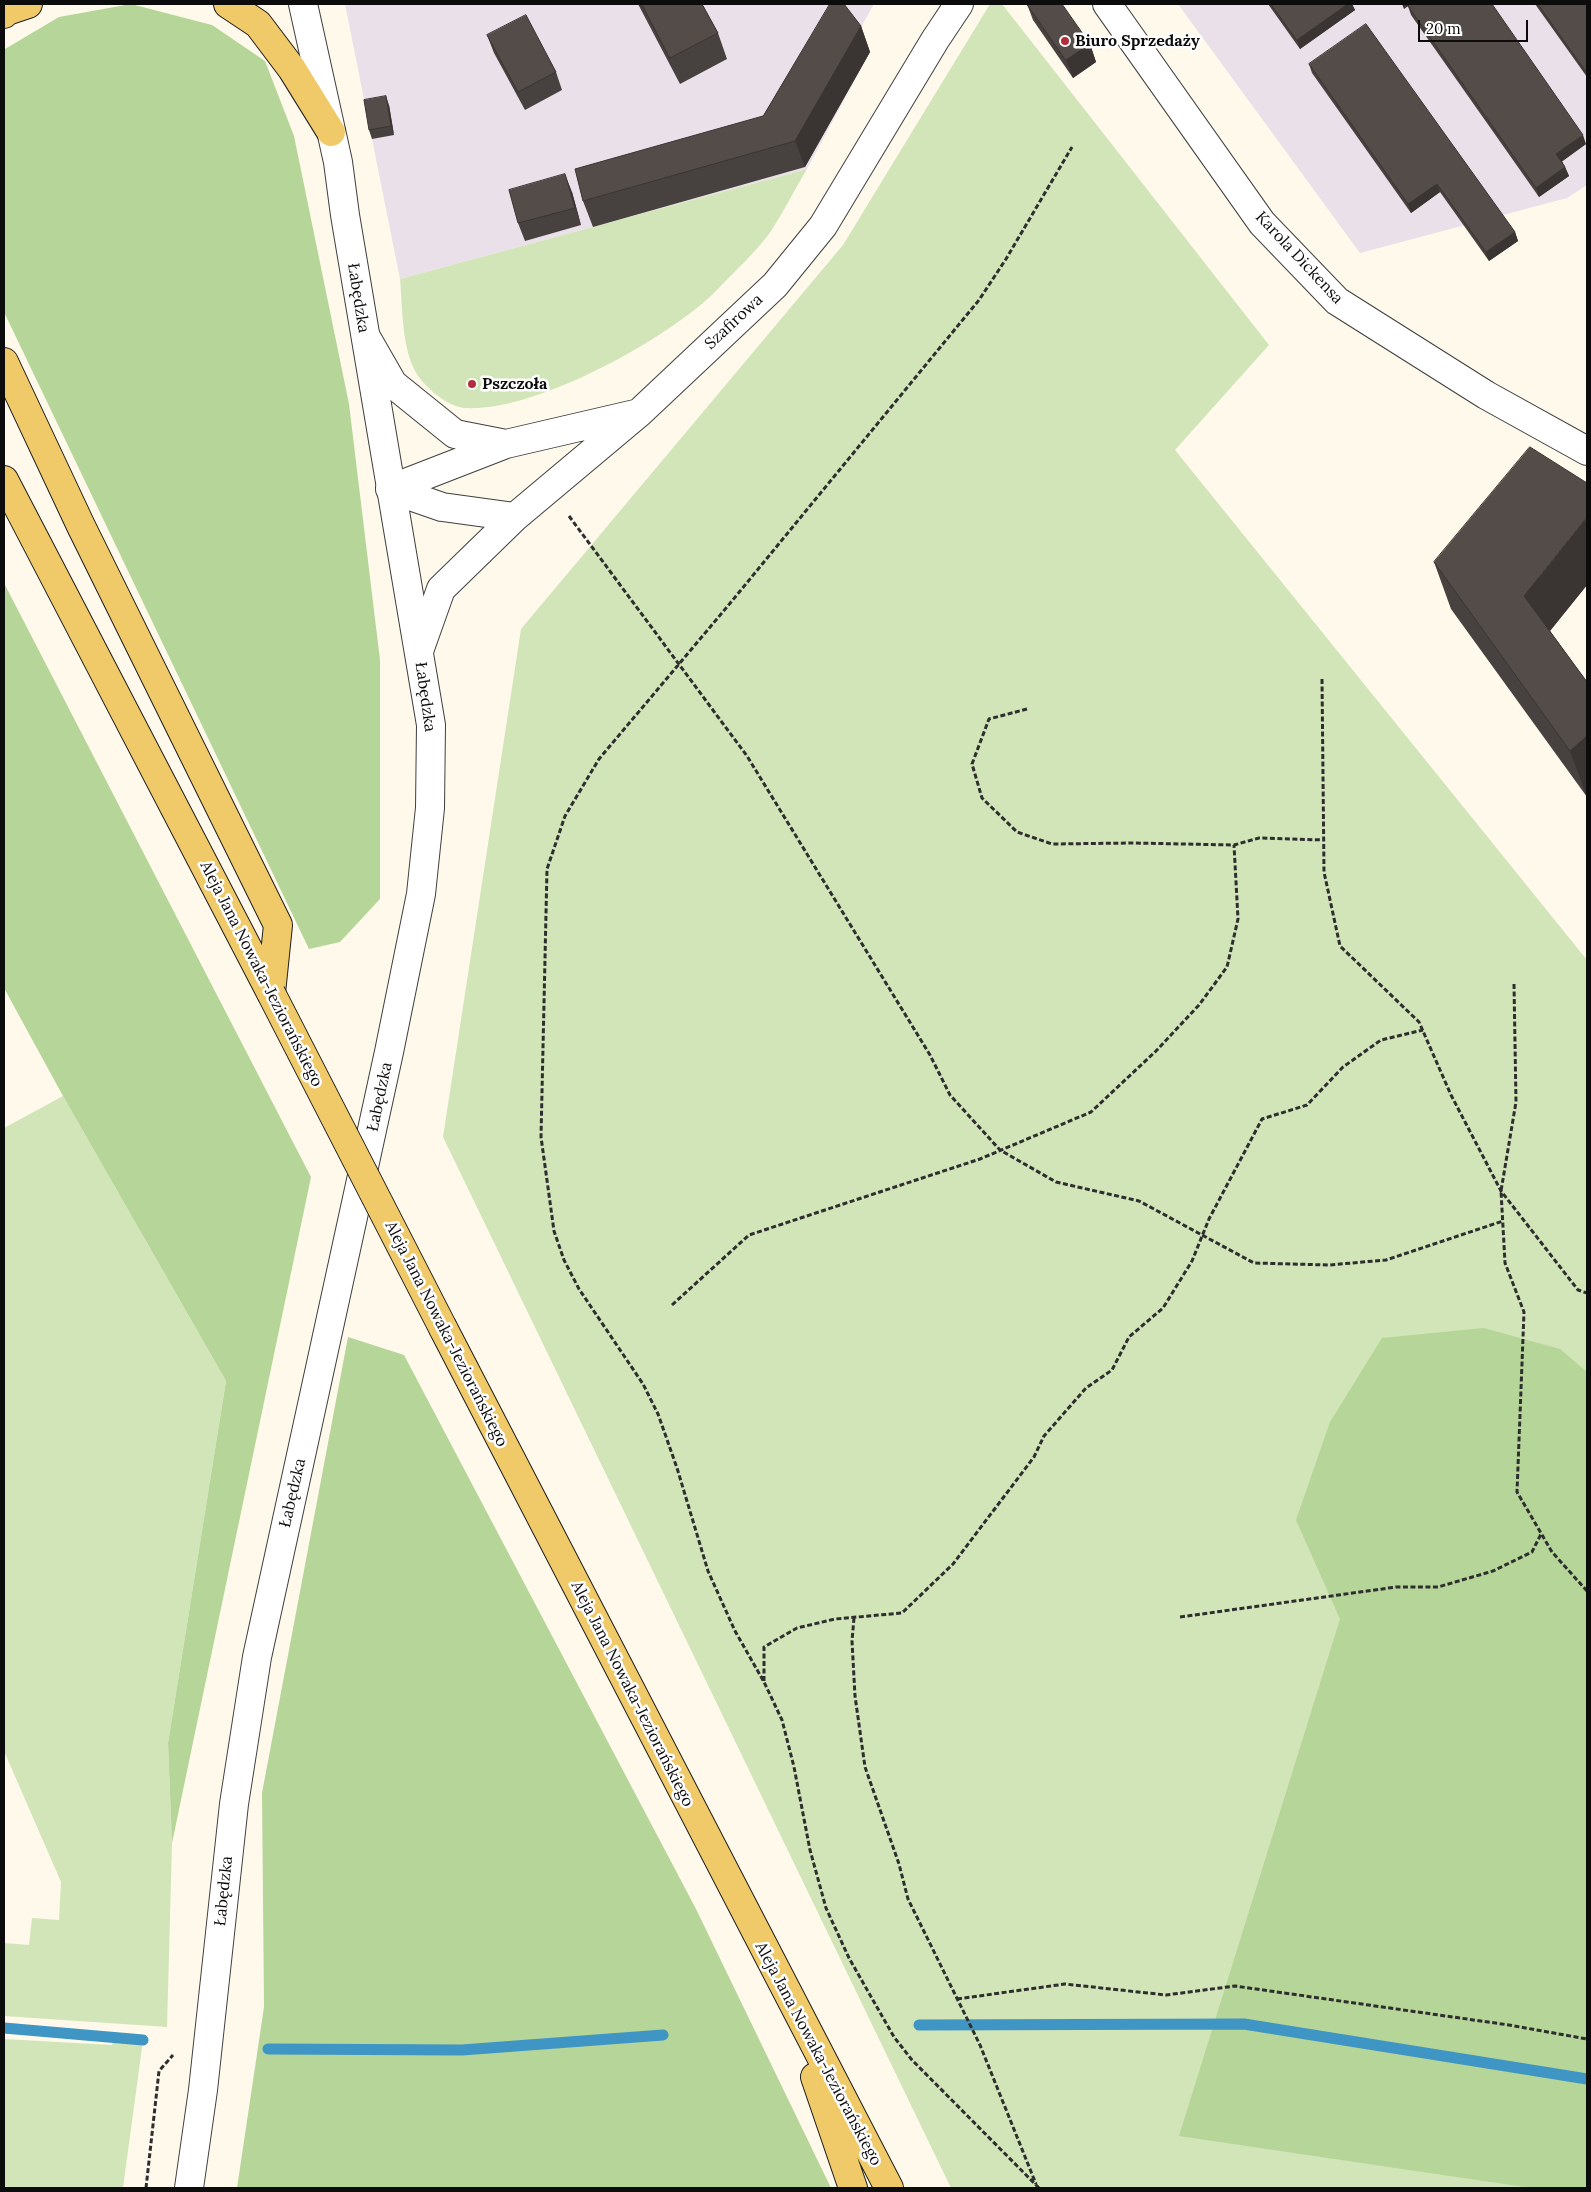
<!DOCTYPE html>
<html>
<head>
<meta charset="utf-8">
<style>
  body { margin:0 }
  #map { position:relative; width:1591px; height:2192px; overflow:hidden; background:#fef9eb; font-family:Lora,serif }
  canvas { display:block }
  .frame { position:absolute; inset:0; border:5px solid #0c0c0c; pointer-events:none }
  .scale { position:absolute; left:1418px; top:20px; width:110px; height:22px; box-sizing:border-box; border:2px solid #0c0c0c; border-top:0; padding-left:6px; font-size:15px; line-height:18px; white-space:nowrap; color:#0c0c0c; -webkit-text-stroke:4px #fff; paint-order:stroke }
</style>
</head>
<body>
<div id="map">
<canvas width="1591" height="2192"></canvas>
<div class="frame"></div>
<div class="scale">20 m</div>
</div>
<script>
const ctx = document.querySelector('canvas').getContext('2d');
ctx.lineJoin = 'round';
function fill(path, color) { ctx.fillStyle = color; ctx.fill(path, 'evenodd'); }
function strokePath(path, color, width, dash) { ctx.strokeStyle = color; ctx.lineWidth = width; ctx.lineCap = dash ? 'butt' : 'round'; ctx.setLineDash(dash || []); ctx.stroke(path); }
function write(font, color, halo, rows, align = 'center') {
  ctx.font = font + ' Lora,serif'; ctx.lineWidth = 5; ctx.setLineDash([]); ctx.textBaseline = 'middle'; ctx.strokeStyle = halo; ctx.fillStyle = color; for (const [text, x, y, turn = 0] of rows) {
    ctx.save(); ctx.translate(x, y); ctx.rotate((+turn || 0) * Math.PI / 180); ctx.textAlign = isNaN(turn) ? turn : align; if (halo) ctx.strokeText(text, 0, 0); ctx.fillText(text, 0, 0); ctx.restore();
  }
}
const industrial = new Path2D(`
  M345 4H874L857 34 870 52 807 169 400 279Z
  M1178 4H1587V185L1567 198 1360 253Z`);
const green = new Path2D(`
  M990 4H1002L1269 345 1175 450 1587 960V2188H951L443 1137 521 629 843 245Z
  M807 169C795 189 784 211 771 231 759 249 731 275 715 292 666 340 535 412 466 408 451 408 431 392 422 381 401 357 403 310 400 279Z
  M63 1096 226 1381 168 1743 172 1843 167 2027 4 2016V1943L29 1945 32 1918 59 1920 61 1882 4 1751V1128Z
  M118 2038 143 2040 123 2188H4V2039L111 2045Z`);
const forest = new Path2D(`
  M131 4 212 25 265 61 294 136 349 404 380 660V899L340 942 309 949 4 312V52L5 49 59 17Z
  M4 583 311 1177 172 1843 168 1743 226 1381 63 1096 4 988Z
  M1484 1328 1560 1349 1587 1372V2188H1531L1179 2136 1340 1619 1296 1520 1330 1422 1382 1338Z
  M348 1337 404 1355 696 1909 831 2188H237L264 2007 262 1793Z`);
const stream = new Path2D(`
  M919 2025 1244 2024 1587 2079
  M4 2028 143 2040
  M268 2049 462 2050 663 2035`);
const path = new Path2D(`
  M569 516 747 756 930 1055 950 1095 1000 1150 1056 1182 1139 1201 1254 1263 1329 1265 1386 1260 1503 1221
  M1322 679 1324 872 1340 946 1419 1022 1451 1095 1501 1191 1578 1290 1587 1293
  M1027 709 989 719 972 764 982 798 1017 832 1052 844 1134 843 1234 845 1259 838 1324 840
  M1514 984 1516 1102 1501 1191 1505 1263 1524 1312 1517 1492 1552 1552 1587 1591
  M672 1305 749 1235 980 1159 1091 1112 1156 1051 1199 1005 1227 967 1238 919 1234 845
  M1180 1617 1396 1587H1438L1493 1571 1532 1552 1541 1534
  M854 1618 852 1641 855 1696 865 1767 899 1864 908 1899 980 2045 1036 2184
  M764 1681V1647L797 1628 835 1619 902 1613 953 1564 1034 1457 1044 1436 1086 1388 1112 1370 1129 1337 1163 1308 1192 1261 1209 1219 1262 1119 1307 1105 1343 1067 1381 1040 1423 1030
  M957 1999 1065 1984 1166 1995 1235 1986 1509 2025 1587 2039
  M146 2188 159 2071 173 2055
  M1039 2188 912 2060 894 2037 849 1958 826 1908 810 1850 794 1767 782 1720 764 1682 735 1631 708 1571 677 1468 658 1414 643 1384 579 1289 564 1260 554 1231 541 1137 547 869 565 816 599 759 727 607 979 300 1006 259 1072 147`);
const minor = new Path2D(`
  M1107 4 1262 223 1337 301 1486 395 1587 451
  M366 337 393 384 455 434 506 444
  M390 489 506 444 635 414
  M390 489 442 507 515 517
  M419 651 441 589 515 517 639 413 775 285 823 226 935 40 959 4`);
const tertiary = new Path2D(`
  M189 2188 203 2090 234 1804 257 1657 389 1052 421 894 430 808 431 725 345 215 338 162 303 4`);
const primary = new Path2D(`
  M228 4 258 24 292 69 331 132
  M4 14 7 11 28 4
  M4 362 81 526 278 925 271 993
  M4 480 271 993
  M443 1328 889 2188
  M815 2077 853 2188`);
const primaryBridge = new Path2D(`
  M271 993 443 1328`);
const wall = new Path2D(`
  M638 4H702L718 33 727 59 680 84Z
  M1027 4 1090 44 1096 62 1073 78 1033 20Z
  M1268 4H1352L1355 10 1300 49Z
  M1535 4H1587V77Z
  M1408 6 1586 144 1562 161 1565 167 1569 176 1539 197 1411 15Z
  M861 26 870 52 805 167 593 227 583 201 763 116Z
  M487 35 556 72 562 90 525 110 494 53Z
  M1309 64 1515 232 1518 241 1489 261 1440 192 1411 213 1312 73Z
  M389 105 394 135 372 139 369 130Z
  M572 192 581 225 525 241 518 223Z
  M1434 562 1587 585 1550 631 1587 682V797L1451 609Z`);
const shadedWall = new Path2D(`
  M1348 4H1352L1355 10 1300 49 1297 40Z
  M1402 4H1411L1404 9Z
  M861 26 870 52 805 167 795 141Z
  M1090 44 1096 62 1073 78 1066 60Z
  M386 96 389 105 394 135 391 126Z
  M1583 135 1586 144 1560 163 1556 154Z
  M1565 167 1569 176 1539 197 1536 188Z
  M565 174 572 192 581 225 575 208Z
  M1437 184 1440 192 1411 213 1408 204Z
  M1515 232 1518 241 1489 261 1486 252Z
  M1587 517V585L1541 642 1524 596Z
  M1587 736V797L1570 751Z`);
const building = new Path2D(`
  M642 4H702L718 33 670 58Z
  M830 4H844L861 26 795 141 583 201 575 169 763 116Z
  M1027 4H1062L1090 44 1066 60Z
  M1271 4H1348L1297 40Z
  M1412 4H1492L1583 135 1556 154 1565 167 1536 188 1408 6Z
  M1538 4H1587V73Z
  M526 15 556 72 518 92 487 35Z
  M1366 24 1515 232 1486 252 1437 184 1408 204 1309 64Z
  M386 96 391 126 369 130 364 100Z
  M565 174 575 208 518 223 509 190Z
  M1530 447 1587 483V517L1524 596 1587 682V736L1570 751 1434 562Z`);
const markers = [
  [1065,41,5,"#b22d3a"],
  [472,384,5,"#b22d3a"]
];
const poiNames = [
  ["Biuro Sprzedaży",1075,41],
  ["Pszczoła",482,384]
];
const streetNames = [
  ["Karola Dickensa",1299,258,47],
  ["Łabędzka",358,298,81],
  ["Szafirowa",734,322,-43],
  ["Łabędzka",425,697,82],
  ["Aleja Jana Nowaka-Jeziorańskiego",261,974,63],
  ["Łabędzka",380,1097,-78],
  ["Aleja Jana Nowaka-Jeziorańskiego",446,1334,63],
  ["Łabędzka",293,1493,-77],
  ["Aleja Jana Nowaka-Jeziorańskiego",632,1694,63],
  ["Łabędzka",224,1891,-84],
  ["Aleja Jana Nowaka-Jeziorańskiego",818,2054,62]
];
fill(industrial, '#e9e0ea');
fill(green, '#d2e5b8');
fill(forest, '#b6d598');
strokePath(stream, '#3f95c4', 11);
strokePath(minor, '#3f3f3f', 30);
strokePath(tertiary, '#3f3f3f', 30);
strokePath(primary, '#1d1d1d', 30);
strokePath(path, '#2e2e2e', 3, [5, 2.5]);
strokePath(minor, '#fff', 28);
strokePath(tertiary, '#fff', 28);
strokePath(primary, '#f0c969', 28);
strokePath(primaryBridge, '#1d1d1d', 30, []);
strokePath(primaryBridge, '#f0c969', 28);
fill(wall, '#47413f');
fill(shadedWall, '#3a3533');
fill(building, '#534c49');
strokePath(building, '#3a3533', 1);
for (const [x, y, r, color] of markers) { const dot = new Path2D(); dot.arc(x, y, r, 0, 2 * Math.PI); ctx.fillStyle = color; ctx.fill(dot); strokePath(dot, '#fff', 2); }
write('bold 16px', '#0c0c0c', '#fff', poiNames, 'left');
write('16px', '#0c0c0c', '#fff', streetNames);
</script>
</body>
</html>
